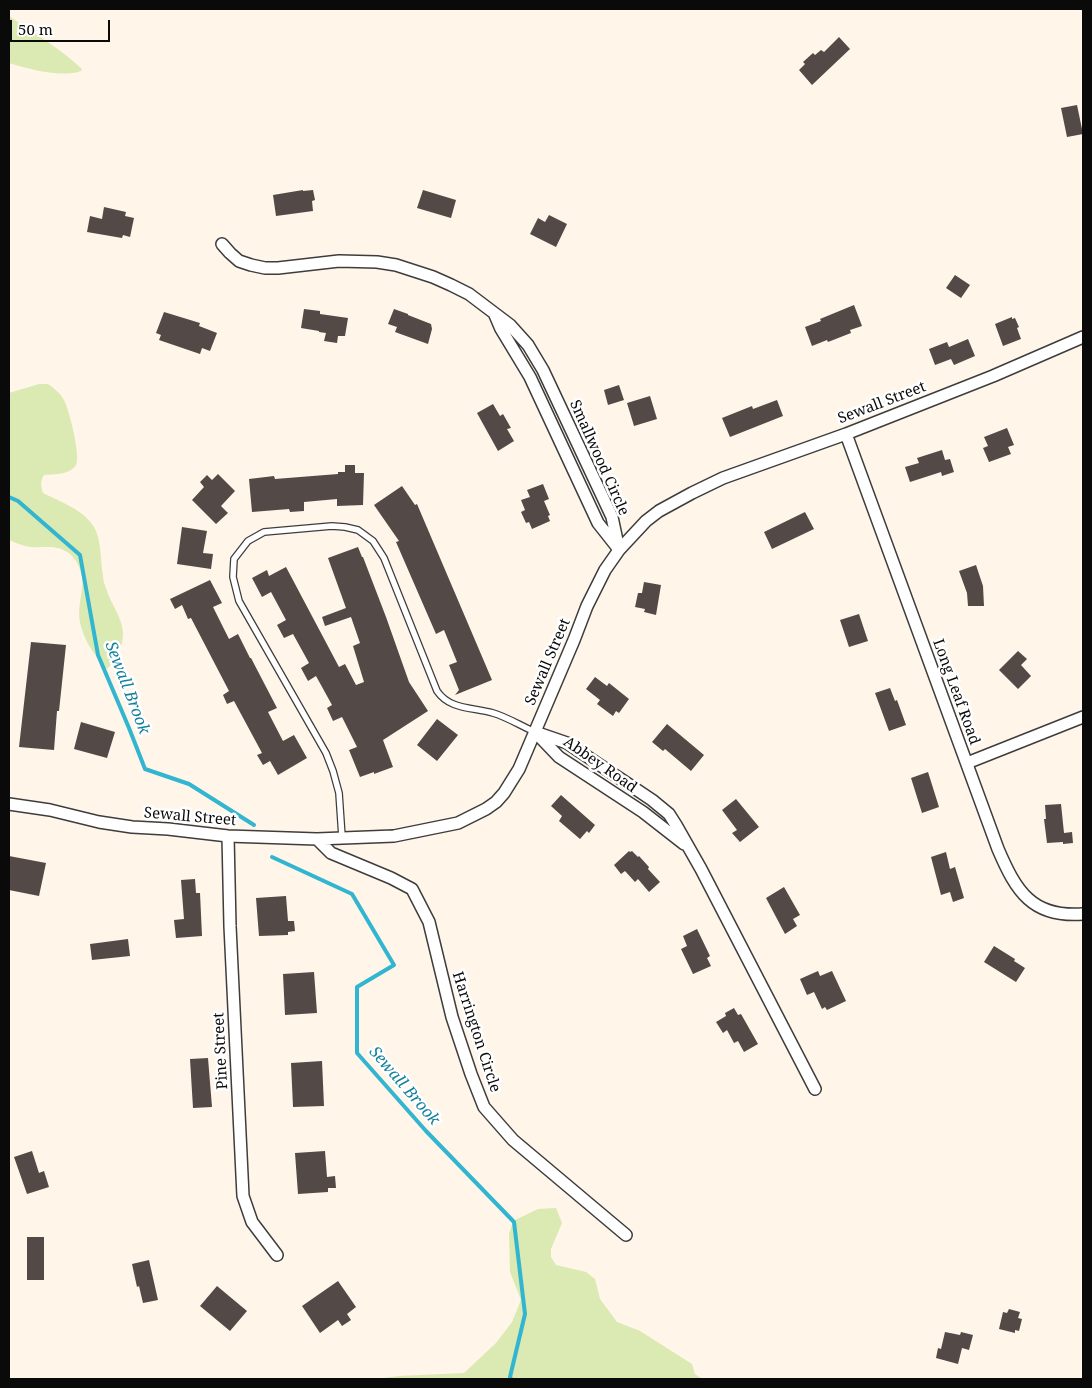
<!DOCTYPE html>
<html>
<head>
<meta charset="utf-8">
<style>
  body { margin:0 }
  #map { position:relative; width:1092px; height:1388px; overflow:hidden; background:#fff5e8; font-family:"Noto Serif",serif }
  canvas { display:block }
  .frame { position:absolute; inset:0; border:10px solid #0a0a0a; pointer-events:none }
  .scale { position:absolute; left:10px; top:20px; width:100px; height:22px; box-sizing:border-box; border:2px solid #0a0a0a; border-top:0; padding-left:6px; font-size:15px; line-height:18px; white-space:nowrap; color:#0a0a0a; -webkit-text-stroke:4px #fff; paint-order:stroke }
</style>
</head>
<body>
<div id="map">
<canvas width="1092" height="1388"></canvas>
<div class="frame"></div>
<div class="scale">50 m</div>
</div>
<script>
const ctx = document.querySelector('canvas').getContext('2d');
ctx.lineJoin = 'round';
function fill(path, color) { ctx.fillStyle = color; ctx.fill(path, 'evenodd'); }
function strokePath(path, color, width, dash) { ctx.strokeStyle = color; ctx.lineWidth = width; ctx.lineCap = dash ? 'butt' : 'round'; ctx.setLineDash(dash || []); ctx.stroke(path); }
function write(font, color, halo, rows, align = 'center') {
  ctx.font = font + ' "Noto Serif",serif'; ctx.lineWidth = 5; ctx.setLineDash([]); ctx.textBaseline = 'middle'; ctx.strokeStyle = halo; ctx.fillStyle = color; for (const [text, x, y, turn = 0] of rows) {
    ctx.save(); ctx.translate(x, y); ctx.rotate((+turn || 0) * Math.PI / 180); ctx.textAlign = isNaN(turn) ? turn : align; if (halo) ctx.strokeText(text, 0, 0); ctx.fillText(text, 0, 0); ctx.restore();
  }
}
const green = new Path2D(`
  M9 16C33 33 60 48 82 69L81 71C61 78 29 69 9 63Z
  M39 384H48C54 388 60 393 64 400 69 410 81 456 76 465 70 475 54 474 44 475 40 481 41 487 43 493 60 502 83 509 94 527 102 541 100 560 103 576 103 581 105 586 107 591 111 604 123 619 123 634 123 647 116 658 108 668L106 669 103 666C93 652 83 639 80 622 76 598 90 585 76 561 73 557 70 553 65 551 56 545 41 548 31 547 23 546 16 543 9 540V393Z
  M556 1208 562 1223 551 1249V1257L556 1265 586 1272 595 1279 600 1299 617 1322 640 1331 692 1364 695 1374 702 1379H376L399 1376 464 1373 496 1343 512 1322 521 1300 510 1272 509 1234 513 1221 538 1209Z`);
const stream = new Path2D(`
  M9 497 18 501 80 555 98 655 129 728 145 769 189 784 254 825
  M272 857 352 894 394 965 357 987V1053L426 1131 514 1222 525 1314 510 1377 511 1379`);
const building = new Path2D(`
  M839 37 850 49 812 85 799 70 805 64 803 62 813 53 815 55 821 50 824 52Z
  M1077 105 1083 134 1067 137 1061 108Z
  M303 190V191L313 190 315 200 312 201 313 211 276 216 273 195Z
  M423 190 456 200 451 218 417 208Z
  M104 207 126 212 125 216 134 218 130 237 123 235 122 238 87 232 90 216 102 219Z
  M549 215 567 224 556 247 530 234 538 218 545 222Z
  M955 275 970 285 961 298 946 288Z
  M854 305 862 326 850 330 851 333 828 342 827 340 812 346 805 327 821 321 820 319Z
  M304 309 320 311V314L348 318 345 336H338L337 343 324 341 326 333 319 332V331L301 328Z
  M394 309 408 314V315L431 324 432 329 428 344 395 332 397 327 388 324Z
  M164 312 200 323 199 326 217 333 210 351 202 348 200 354 159 340 161 335 156 333Z
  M1012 317V319L1015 318 1019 327 1017 328 1021 339 1003 346 995 324Z
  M968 339 975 356 954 365 951 359 935 365 929 349 947 342 949 347Z
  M619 385 624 400 608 405 604 390Z
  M650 396 657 419 634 426 627 403Z
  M777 400 783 416 730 437 722 418 752 406 753 409Z
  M493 404 500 416 503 414 511 428 507 429 514 441 498 451 477 413Z
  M1007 428 1014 445 1008 447 1011 454 989 462 983 448 988 446 984 437Z
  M942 450 945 460 950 459 954 472 942 476 941 472 910 482 905 467 919 463 917 458Z
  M345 465H355V473H364L363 505 337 506V499L304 502V511L290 512 289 509 252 512 249 479 274 476 275 479 338 474V472H345Z
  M218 474 235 491 221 506 228 513 216 524 192 500 204 487 200 482 207 475 212 480Z
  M543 484 549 499 544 501 550 515 548 516 550 521 532 529 529 522 526 523 521 512 525 510 521 500 530 497 527 490Z
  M402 486 415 505 417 504 492 680 455 695 459 690 449 665 457 662 444 630 436 634 396 542 399 541 374 505Z
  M805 512 814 529 772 549 764 532Z
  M182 527 207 531 203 553 213 554 211 569 177 564Z
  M358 547 362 557H363L386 617 409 682 428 711 383 740 393 767 374 774V772L360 777 349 750 357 747 342 717 333 721 327 708 332 705 316 676 308 681 301 668 309 663 293 634 284 638 277 625 286 620 271 592 262 597 252 578 267 570 269 576 286 567 339 667 345 664 356 685 364 682 353 646 360 643 351 617 325 626 322 617 346 608 328 558Z
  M976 565 983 586 984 606H968L967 593 959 571Z
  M210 580 222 603 213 607 229 639 238 634 250 658H251L277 708 268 712 283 741 294 735 307 758 278 775 270 761 263 765 257 755 262 753 234 701 227 704 223 695 229 691 191 618 188 619 182 605 175 609 170 599Z
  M644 582 661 585 656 615 644 612 645 609 635 607 638 593H642Z
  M859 614 868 641 849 647 840 620Z
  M31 642 66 645 59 711H57L54 750 19 747Z
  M1018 651 1027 659 1021 665 1031 676 1018 689 999 670Z
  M595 677 607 686 609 683 629 699 619 713 616 711 613 716 597 704 600 700 586 689Z
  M890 688 895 701 897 700 906 725 889 731 875 693Z
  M437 719 458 735 437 761 417 745Z
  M81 722 115 732 107 758 74 749Z
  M667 724 704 755 691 771 665 749 663 751 652 742Z
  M928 772 939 807 922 813 911 778Z
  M561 795 595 825 589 833 587 831 580 839 559 821 562 816 551 806Z
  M736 799 759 827 740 842 732 833 737 830 722 810Z
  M1061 804 1064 833 1072 832 1073 843 1063 844V842L1047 843 1044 819H1046L1045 805Z
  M629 851 630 852 632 851 638 857 639 856 649 867 648 869 660 882 649 892 638 879 635 882 625 871 621 874 614 865Z
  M946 852 950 869 955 867 964 898 953 902 950 892 941 895 931 857Z
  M9 856 46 863 39 896 9 890Z
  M195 879 196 893H200L202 936 176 938 174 920 184 919 181 880Z
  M784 887 800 915 793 919 797 926 785 934 766 898Z
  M286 896 288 921H294L295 931 288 932V935L259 936 256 898Z
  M697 929 710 956 707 958 711 966 693 974 681 949 687 946 683 936Z
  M128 939 130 956 92 960 90 944Z
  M994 946 1015 959 1014 961 1025 968 1016 982 984 962Z
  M818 971 820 976 832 971 846 1001 827 1010 825 1007 822 1009 814 992 807 995 800 979Z
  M314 972 317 1013 285 1015 283 974Z
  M734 1008 738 1015 741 1014 758 1044 744 1052 738 1041 734 1043 727 1030 723 1033 716 1022 726 1016 725 1013Z
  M208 1058 212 1107 193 1108 190 1059Z
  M322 1061 324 1106 293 1107 291 1063Z
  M32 1151 39 1173 44 1171 49 1187 27 1194 14 1157Z
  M325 1151 327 1177 335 1176 336 1188H328V1192L298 1194 295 1153Z
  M27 1237H44V1280H27Z
  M149 1260 158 1300 143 1303 139 1286 137 1287 132 1264Z
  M338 1281 356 1307 347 1314 351 1320 342 1326 338 1320 320 1333 302 1306Z
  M217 1286 247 1311 230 1331 200 1306Z
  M1009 1309 1020 1312 1018 1318 1022 1319 1019 1331 1015 1330V1333L999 1329 1003 1312 1007 1313Z
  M945 1332 960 1335 961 1332 973 1335 969 1350 962 1348 958 1364 936 1358 938 1348 941 1349Z`);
const service = new Path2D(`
  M342 837 339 793 333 771 326 753 239 601 233 577 234 559 248 541 264 532 332 526 345 527 358 530 373 541 384 558 437 691C450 710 472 707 493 713 507 717 521 726 535 732`);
const minor = new Path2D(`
  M222 244 230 253 239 261 251 265 265 268H278L339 261 377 262 396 265 433 277 451 285 469 294 510 325 528 345 543 370 612 517 619 550
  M495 315 501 329 530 377 598 523 617 547
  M846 434 998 849C1016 891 1032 918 1083 914
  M535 732 567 743 652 800 669 814 676 825 701 869 815 1089
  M537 734 559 757 643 812 684 844
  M967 763 1083 717
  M9 804 50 810 99 822 132 827 168 829 228 836 317 839 394 836 458 823 486 809 496 802 504 793 519 769 574 640 587 606 605 570 619 550 646 521 659 511 692 493 723 478 846 434 993 376 1083 337
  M228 836 230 926 243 1196 252 1222 277 1255
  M317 839 331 853 391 878 412 889 429 922 452 1017 471 1074 484 1107 513 1140 626 1235`);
const streetNames = [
  ["Sewall Street",882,403,-21],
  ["Smallwood Circle",599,458,66],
  ["Sewall Street",548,662,-67],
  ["Long Leaf Road",956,692,70],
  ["Abbey Road",600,765,35],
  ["Sewall Street",190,817,5],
  ["Harrington Circle",476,1032,72],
  ["Pine Street",221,1051,-93]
];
const waterNames = [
  ["Sewall Brook",127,688,69],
  ["Sewall Brook",404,1086,49]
];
fill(green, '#dbe9b2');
strokePath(stream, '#31b5d0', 4);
fill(building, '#534947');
strokePath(service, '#3d3d3d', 8);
strokePath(minor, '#3d3d3d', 14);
strokePath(service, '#fff', 5.5);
strokePath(minor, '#fff', 11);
write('15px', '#0a0a0a', '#fff', streetNames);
write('italic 16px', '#12819e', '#fff', waterNames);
</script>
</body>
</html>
